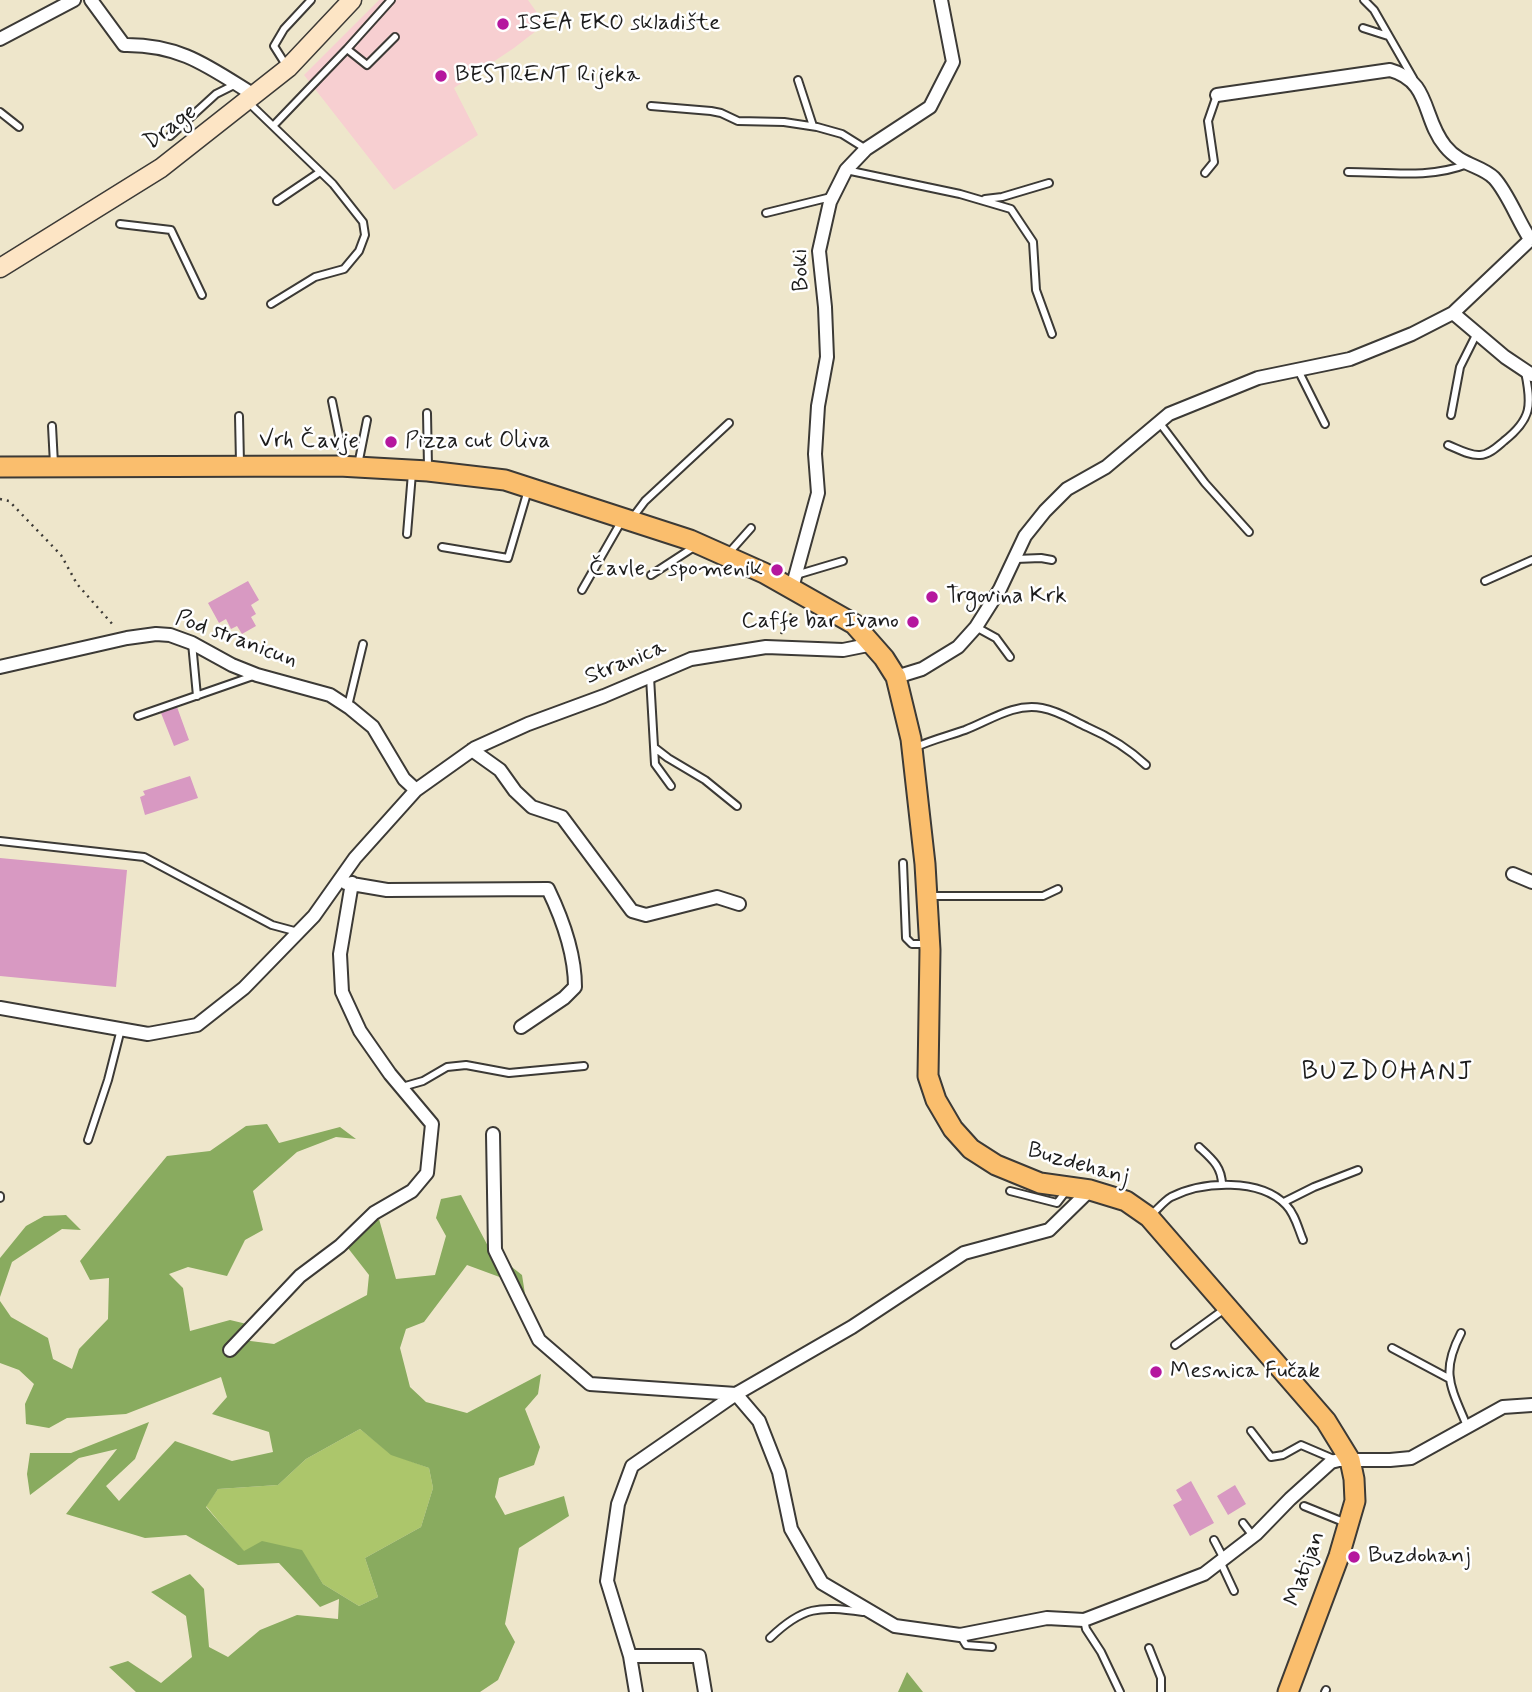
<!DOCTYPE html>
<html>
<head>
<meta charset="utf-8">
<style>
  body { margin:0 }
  canvas { display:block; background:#eee6cb }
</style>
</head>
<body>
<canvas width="1532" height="1692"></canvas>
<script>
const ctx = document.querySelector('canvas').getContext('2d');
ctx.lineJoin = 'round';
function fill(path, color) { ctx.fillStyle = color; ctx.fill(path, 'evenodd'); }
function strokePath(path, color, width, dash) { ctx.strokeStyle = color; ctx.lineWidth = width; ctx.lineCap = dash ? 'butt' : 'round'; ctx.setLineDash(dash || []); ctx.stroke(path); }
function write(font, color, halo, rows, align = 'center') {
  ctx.font = font + ' Mynerve,sans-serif'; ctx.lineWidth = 5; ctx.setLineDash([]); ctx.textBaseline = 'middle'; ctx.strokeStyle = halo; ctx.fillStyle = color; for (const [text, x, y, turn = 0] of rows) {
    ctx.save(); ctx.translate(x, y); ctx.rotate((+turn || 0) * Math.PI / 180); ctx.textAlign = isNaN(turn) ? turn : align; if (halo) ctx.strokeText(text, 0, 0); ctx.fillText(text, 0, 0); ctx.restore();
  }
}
const built = new Path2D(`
  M379 0H528L545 24 514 48 454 88 478 135 394 190 304 75Z`);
const green = new Path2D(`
  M360 1429 391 1454 429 1468 433 1488 421 1527 365 1558 378 1597 359 1606 323 1584 301 1550 244 1552 206 1506 218 1489 278 1485 306 1459Z`);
const forest = new Path2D(`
  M267 1124 279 1143 340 1127 356 1139 336 1137 297 1152 253 1191 263 1230 245 1240 227 1276 188 1267 169 1274 183 1288 190 1331 230 1320 251 1325 235 1339 274 1344 367 1295 369 1275 344 1243 379 1219 396 1279 435 1275 446 1236 436 1218 441 1199 461 1195 490 1250 522 1275 528 1313 505 1279 467 1265 424 1322 406 1329 400 1348 410 1387 426 1402 467 1413 541 1374 538 1394 525 1409 540 1447 534 1465 499 1478 495 1497 505 1515 564 1496 569 1516 519 1548 505 1624 515 1642 498 1680 480 1692H136L109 1667 128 1661 161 1683 192 1657 186 1616 151 1592 190 1574 204 1589 209 1647 228 1657 260 1630 297 1615 338 1619 339 1599 320 1607 279 1563 238 1565 186 1535 145 1538 66 1514 117 1449 79 1458 30 1495 27 1474 30 1453H71L149 1422 135 1459 106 1486 119 1501 175 1441 232 1461 273 1452 269 1432 212 1414 227 1397 221 1377 126 1414 67 1418 49 1428 26 1424 25 1404 34 1384 19 1370 0 1363V1301L11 1317 48 1338 53 1359 72 1369 79 1349 108 1319 109 1278 90 1280 80 1261 167 1156 210 1151 246 1126ZM360 1429 391 1455 429 1468 433 1488 421 1527 365 1558 378 1597 359 1606 323 1584 302 1550 262 1541 244 1551 206 1507 218 1489 278 1485 306 1459Z
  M66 1215 81 1230 62 1229 12 1262 0 1297V1258L26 1226 44 1216Z
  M907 1672 923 1692H924H898Z`);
const building = new Path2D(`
  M248 581 259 600 251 605 256 614 251 617 256 626 242 634 237 626 231 629 226 619 219 623 208 603Z
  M177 707 189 740 174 746 161 713Z
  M190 776 198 798 145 815 140 797 145 795 143 791Z
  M0 858 127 870 116 987 0 976Z
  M1191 1481 1214 1523 1190 1536 1173 1505 1182 1500 1176 1490Z
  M1235 1485 1246 1504 1228 1515 1217 1496Z`);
const path = new Path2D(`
  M0 499 9 501 61 555 77 584 114 626
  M781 634 793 609`);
const lane = new Path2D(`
  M1364 0 1374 10 1413 78
  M1363 28 1388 36
  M347 49 367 65 395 37
  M286 65 274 46 284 29 311 0
  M798 80 813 126
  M248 102 333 184 363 222 365 235 359 251 344 269 315 277 271 304
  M651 106 711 111 721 113 738 121 784 122 817 127 842 134 866 149
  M0 112 19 127
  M274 125 347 49 391 0
  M170 136 216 94 234 85
  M846 170 960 194 1011 209 1033 242 1036 290 1052 334
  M1348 172C1387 172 1430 179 1467 164
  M1205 173 1214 162 1208 121 1217 95
  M985 199 1002 197 1049 183
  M277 201 320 172
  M766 213 831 197
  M120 224 171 230 202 295
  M1298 370 1325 424
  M332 401 345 465
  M427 413 428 467
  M1451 415 1460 367 1477 333
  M239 416 240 463
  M1159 422 1205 483 1249 532
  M52 426 54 464
  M1448 445C1458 449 1470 456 1480 455 1489 455 1498 446 1504 441 1532 419 1532 405 1525 372
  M358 465 367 420
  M633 517 645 501 729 423
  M407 534 412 473
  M442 547 508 558 528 490
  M727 555 751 528
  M1016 559 1041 558 1052 560
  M651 575 694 547
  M796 575 843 561
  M1485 581 1532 560
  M582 590 621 522
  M976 627 996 638 1010 657
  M192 643 197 696
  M650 677 655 764 671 786
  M348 706 363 644
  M138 716 256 675
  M655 748 668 758 705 780 737 806
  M914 748C931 740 948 736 965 730 991 720 1013 703 1042 708 1059 711 1072 720 1087 727 1110 737 1128 748 1146 765
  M0 841 144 857 272 925 298 932
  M903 863 906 938 912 944H925
  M929 896H1043L1058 889
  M402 1087 423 1081 447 1067 466 1065 509 1073 584 1066
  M88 1140 108 1080 121 1029
  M1199 1147C1212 1159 1222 1167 1222 1185
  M1010 1191 1057 1203 1067 1190
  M0 1196V1198
  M1284 1202 1314 1187 1358 1170
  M1151 1215C1157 1210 1164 1201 1171 1197 1203 1181 1260 1178 1286 1205 1295 1214 1298 1228 1303 1240
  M1461 1333C1440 1373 1451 1387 1467 1426
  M1175 1345 1226 1308
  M1392 1348 1450 1379
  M1251 1431 1271 1457 1283 1455 1301 1445 1336 1460
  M1304 1506 1346 1523
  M1243 1523 1253 1536
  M1214 1540 1224 1559
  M1220 1561 1234 1591
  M1084 1620 1086 1629 1101 1652 1120 1692
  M960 1635 966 1645 992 1647
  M770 1638C803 1606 819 1606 863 1612
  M1149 1648 1161 1678V1692
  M1325 1692 1326 1690`);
const street = new Path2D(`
  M91 0 124 45C180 44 209 67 254 95
  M0 39 74 0
  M1217 95 1390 70C1431 81 1422 118 1445 146 1461 166 1481 165 1494 178 1508 193 1518 221 1530 239
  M1453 313 1532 238
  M792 588 818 493 815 454 818 406 827 357 825 307 819 251 830 202 846 170 866 149 930 107 953 62 941 0
  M0 667 127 638 156 634 170 635 192 643 232 665 257 675 330 695 350 708 373 727 404 779 416 790
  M896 677 922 669 958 647 976 627 1000 589 1025 536 1045 511 1067 489 1106 467 1169 414 1258 378 1350 359 1412 334 1453 313 1505 357 1532 375
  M472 750 500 770 515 791 532 807 562 817 632 911 646 915 717 897 739 904
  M1513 874 1532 882
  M346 883 387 890 548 889C562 918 575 955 575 987L564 998 521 1027
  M0 1008 148 1034 197 1025 244 988 314 916 355 858 416 790 475 748 528 724 604 696 691 659 766 647 843 650 873 644
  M493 1134 495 1250 539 1340 590 1384 736 1394 759 1421 779 1472 791 1529 822 1583 895 1626 960 1635 1047 1618 1084 1620 1204 1574 1256 1534 1290 1499 1331 1462 1339 1460H1390L1411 1458 1503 1407 1532 1405
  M230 1350 300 1276 340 1246 374 1213 412 1191 427 1173 432 1124 390 1074 360 1031 342 992 340 954 352 883
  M630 1656H699L705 1692
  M636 1692 630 1656 607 1581 618 1504 632 1466 736 1394 852 1327 964 1253 1049 1230 1090 1190`);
const secondary = new Path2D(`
  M0 268 161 168 288 68 352 0`);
const primary = new Path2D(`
  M0 467 339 466 428 471 505 480 690 540 764 573 854 624 884 658 896 677 911 739 925 864 930 950 928 1076 936 1100 953 1129 971 1149 996 1165 1040 1183 1090 1190 1126 1201 1149 1217 1326 1421 1350 1460 1354 1479 1355 1501 1339 1556 1288 1692`);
const markers = [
  [503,24,7,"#b5179e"],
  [441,76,7,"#b5179e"],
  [391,442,7,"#b5179e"],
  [777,570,7,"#b5179e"],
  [932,597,7,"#b5179e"],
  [913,622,7,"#b5179e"],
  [1156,1372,7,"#b5179e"],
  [1354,1557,7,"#b5179e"]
];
const poiNames = [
  ["ISEA EKO skladište",517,24],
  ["BESTRENT Rijeka",455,76],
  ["Pizza cut Oliva",405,442],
  ["Čavle - spomenik",763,570,"right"],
  ["Trgovina Krk",946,597],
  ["Caffe bar Ivano",899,622,"right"],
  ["Mesnica Fučak",1170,1372],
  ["Buzdohanj",1368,1557]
];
const streetNames = [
  ["Drage",171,128,-37],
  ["Boki",802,270,-92],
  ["Vrh Čavje",309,442,1],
  ["Pod stranicun",236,640,20],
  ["Stranica",626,663,-22],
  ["Buzdehanj",1078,1165,16],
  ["Matijan",1306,1569,-70]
];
const quarterNames = [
  ["BUZDOHANJ",1388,1074]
];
fill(built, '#f7cfd1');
fill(green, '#acc66b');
fill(forest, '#89ab5f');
fill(building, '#d899c2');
strokePath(lane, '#3c3a36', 10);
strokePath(street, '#3c3a36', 16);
strokePath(secondary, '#3c3a36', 21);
strokePath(primary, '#3c3a36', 23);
strokePath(path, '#3c3a36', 2.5, [2, 5]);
strokePath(lane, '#fff', 6);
strokePath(street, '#fff', 12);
strokePath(secondary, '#fde5c5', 18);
strokePath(primary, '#fabe6d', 19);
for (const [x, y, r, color] of markers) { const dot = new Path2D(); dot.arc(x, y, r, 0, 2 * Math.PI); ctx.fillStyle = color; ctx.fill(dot); strokePath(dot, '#fff', 2.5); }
write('23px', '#1c1c1c', '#fff', poiNames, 'left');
write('23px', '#1c1c1c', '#fff', streetNames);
ctx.letterSpacing = '2px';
write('26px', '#1c1c1c', '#fff', quarterNames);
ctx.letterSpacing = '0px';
</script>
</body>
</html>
